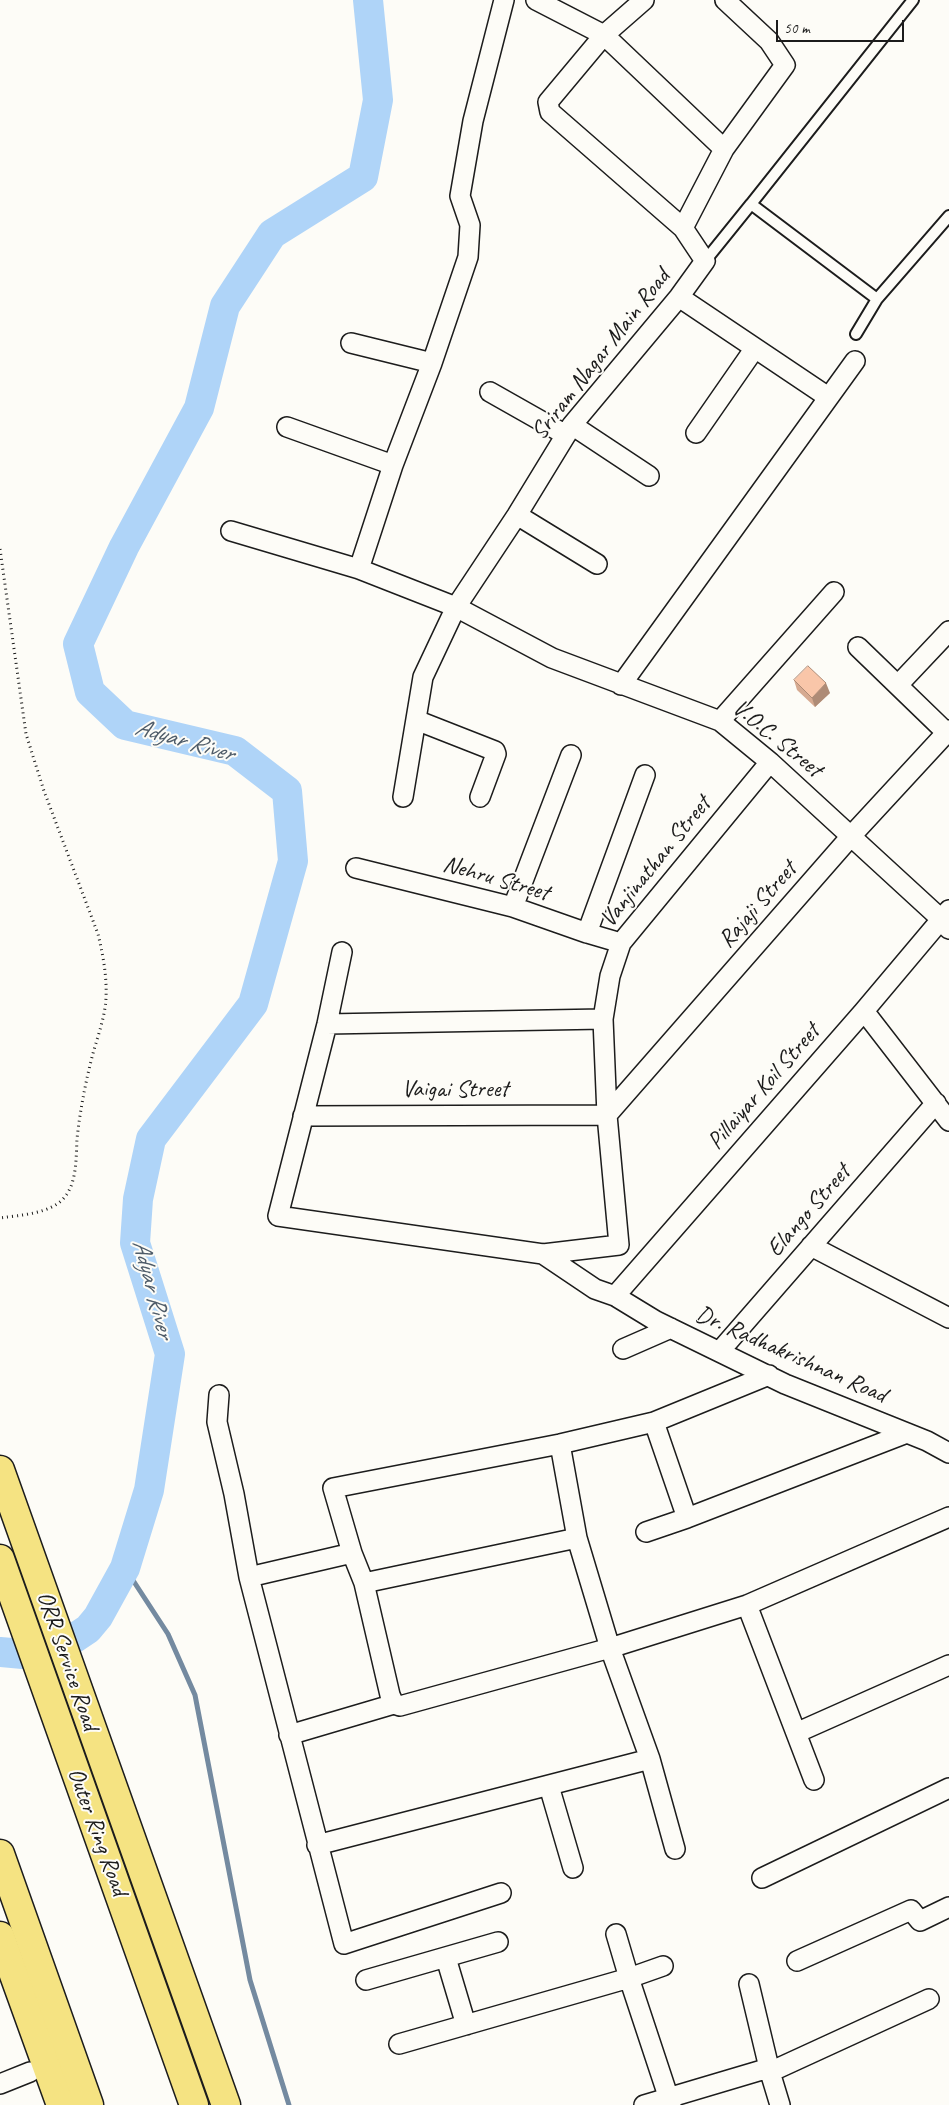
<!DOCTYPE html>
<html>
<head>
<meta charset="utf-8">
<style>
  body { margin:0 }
  #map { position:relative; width:949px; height:2105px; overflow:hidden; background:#fdfcf7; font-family:Caveat,sans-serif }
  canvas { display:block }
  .scale { position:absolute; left:776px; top:20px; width:128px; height:22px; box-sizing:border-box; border:2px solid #1c1c1c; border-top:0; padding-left:6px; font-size:15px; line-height:18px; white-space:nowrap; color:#1c1c1c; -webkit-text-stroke:4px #fdfcf7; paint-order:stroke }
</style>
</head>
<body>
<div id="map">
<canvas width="949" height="2105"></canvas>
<div class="scale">50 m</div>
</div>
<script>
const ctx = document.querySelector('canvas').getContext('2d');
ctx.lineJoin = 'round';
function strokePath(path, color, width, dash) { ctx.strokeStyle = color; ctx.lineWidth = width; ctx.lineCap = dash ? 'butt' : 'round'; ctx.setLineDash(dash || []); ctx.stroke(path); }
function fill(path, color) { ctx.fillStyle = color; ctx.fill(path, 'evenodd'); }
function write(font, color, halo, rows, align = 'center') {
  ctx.font = font + ' Caveat,sans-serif'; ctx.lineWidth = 4; ctx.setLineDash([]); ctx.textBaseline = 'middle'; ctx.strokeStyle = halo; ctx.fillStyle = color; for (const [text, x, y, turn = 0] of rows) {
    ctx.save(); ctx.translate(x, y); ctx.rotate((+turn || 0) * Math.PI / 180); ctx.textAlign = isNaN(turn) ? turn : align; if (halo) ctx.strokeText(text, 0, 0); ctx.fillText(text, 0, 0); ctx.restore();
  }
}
const stream = new Path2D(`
  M125 1568 168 1634 195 1695 250 1980 289 2105`);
const river = new Path2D(`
  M0 1652 23 1654 45 1651 70 1641 88 1629 98 1617 125 1568 149 1490 170 1354 135 1243 138 1199 151 1139 253 1004 293 861 287 791 235 751 125 725 90 692 78 644 124 547 199 408 225 306 272 234 363 177 378 100 368 0`);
const path = new Path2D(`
  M0 549 26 734 44 791 98 934C103 955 107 976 106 998 105 1018 97 1038 92 1057 85 1085 80 1111 77 1139 76 1158 77 1183 64 1198 50 1214 20 1215 0 1218`);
const service = new Path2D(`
  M751 204 913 0
  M705 261 751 204 877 299
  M856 334 877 299 949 216`);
const minor = new Path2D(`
  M536 0 604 35 724 149
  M683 228 724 149 785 65 769 41 725 0
  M679 297 828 397
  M351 343 432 363
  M490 392 566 435
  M572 425 649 476
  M287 427 393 465
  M696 433 755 348
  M517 515 597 564
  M231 531 359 569 456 607 552 658 720 721 770 762 941 919 949 929
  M359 569 393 465 432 363 468 257 470 225 460 196 473 121 504 0
  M858 647 949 735
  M621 685 855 361
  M898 685 949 631
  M416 720 495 751 496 754 480 797
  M720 721 834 592
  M403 797 423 677 456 607 517 515 572 425 679 297 705 261 683 228 550 112 548 102 604 35 644 0
  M356 868 513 907 587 933 621 943
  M513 907 571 755
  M587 933 645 775
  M342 952 327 1024 278 1216 543 1254 619 1245 607 1115 603 1019 610 976 621 943 770 762
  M864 1011 949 1121
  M327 1024 603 1019
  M303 1116 607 1115 852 835 949 730
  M811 1246 949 1318
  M543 1254 595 1289 615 1296 656 1321 785 1384 927 1441 949 1453
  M615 1296 864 1011 949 910
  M623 1349 671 1328
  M720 1351 936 1103
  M769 1375 654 1422 560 1444 333 1488 352 1553 364 1583 390 1695 394 1704 400 1706 610 1648 747 1605 949 1517
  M219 1395 217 1422 234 1494 249 1577 344 1944 501 1893
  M654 1422 687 1518
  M560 1444 577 1538 610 1648 650 1759 675 1849
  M646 1532 687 1518 907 1433
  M249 1577 352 1553
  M364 1583 577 1538
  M747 1605 814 1780
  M796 1733 949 1665
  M289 1735 394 1704
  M549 1786 573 1868
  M317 1845 650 1759
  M762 1878 949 1788
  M616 1934 629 1978 671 2105
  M446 1958 466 2025
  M797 1961 911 1910 920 1921 949 1907
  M366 1980 498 1942
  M749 1984 770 2072 929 1999
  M399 2044 629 1978 663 1966
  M0 2084 30 2072
  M644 2105 762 2070 770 2072 780 2105`);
const primary = new Path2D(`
  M0 1470 226 2105
  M0 1936 61 2105`);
const motorway = new Path2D(`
  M0 1559 194 2105
  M0 1854 89 2105`);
const wall = new Path2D(`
  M794 680 830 693 815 707 797 690Z`);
const shadedWall = new Path2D(`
  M826 683 830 693 815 707 812 698Z`);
const building = new Path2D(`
  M808 666 826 683 812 698 794 680Z`);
const streetNames = [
  ["Sriram Nagar Main Road",601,355,-52],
  ["V.O.C. Street",777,739,39],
  ["Vanjinathan Street",656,862,-51],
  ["Nehru Street",496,879,16],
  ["Rajaji Street",758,905,-49],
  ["Pillaiyar Koil Street",764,1087,-49],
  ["Vaigai Street",455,1090],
  ["Elango Street",809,1211,-49],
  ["Dr. Radhakrishnan Road",791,1355,24],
  ["ORR Service Road",67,1661,71],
  ["Outer Ring Road",97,1832,70]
];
const waterNames = [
  ["Adyar River",184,741,16],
  ["Adyar River",152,1289,75]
];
strokePath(stream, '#748aa0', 5);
strokePath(river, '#afd4f8', 30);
strokePath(service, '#1c1c1c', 14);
strokePath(minor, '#1c1c1c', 22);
strokePath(primary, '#1c1c1c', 31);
strokePath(motorway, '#1c1c1c', 31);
strokePath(path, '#1c1c1c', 3, [1, 4]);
strokePath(service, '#fdfcf7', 10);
strokePath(minor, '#fdfcf7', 19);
strokePath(primary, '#f5e382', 28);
strokePath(motorway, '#f5e382', 28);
fill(wall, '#d6aa91');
fill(shadedWall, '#ae8b76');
fill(building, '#f9c6a9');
strokePath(building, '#ae8b76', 1);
write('24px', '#1c1c1c', '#fdfcf7', streetNames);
write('italic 25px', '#4f5c69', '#fdfcf7', waterNames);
</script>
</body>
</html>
